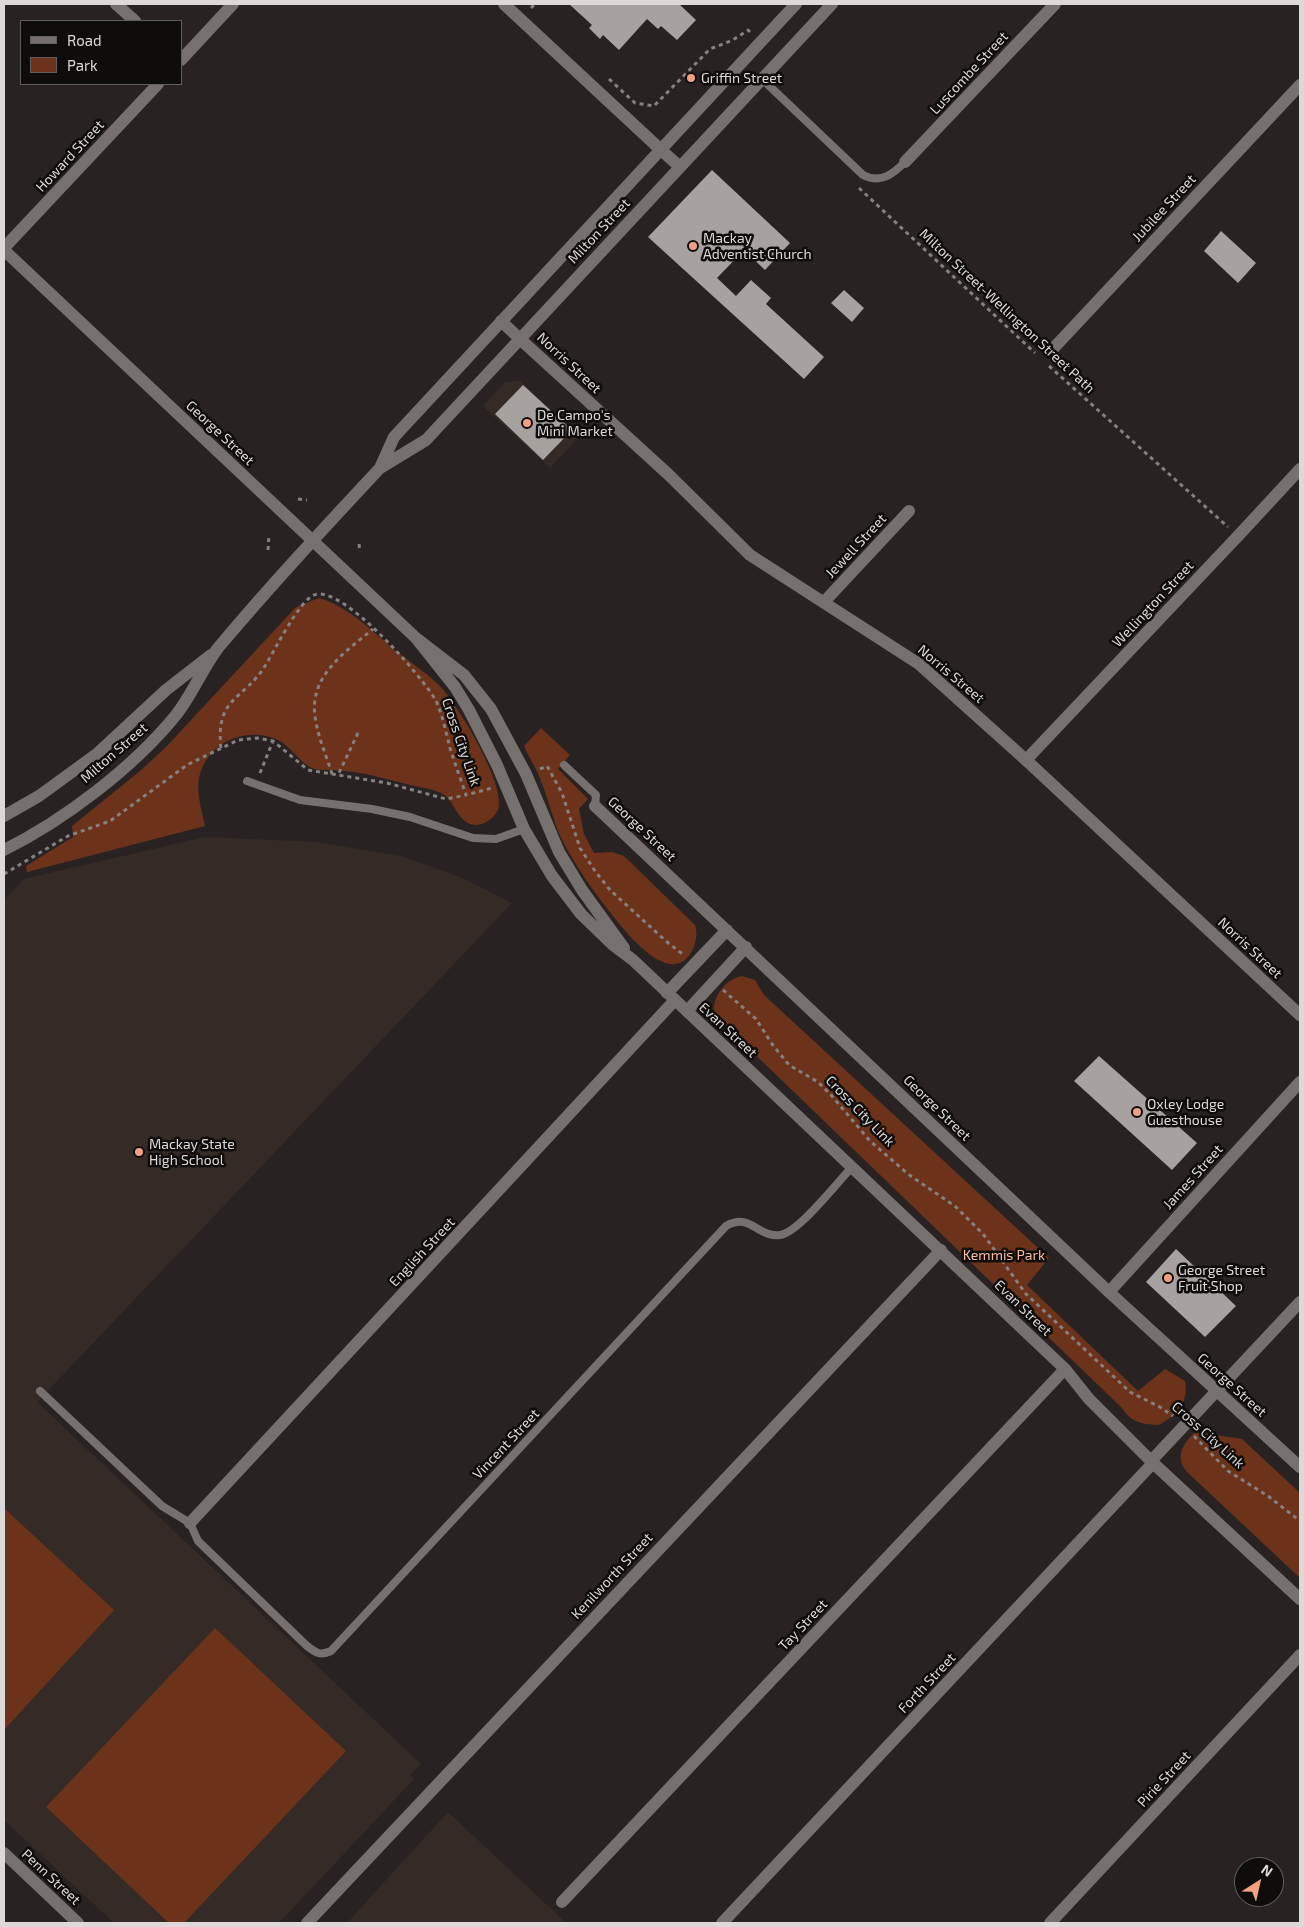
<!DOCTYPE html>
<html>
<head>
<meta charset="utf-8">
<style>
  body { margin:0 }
  #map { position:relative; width:1304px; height:1927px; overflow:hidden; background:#282322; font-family:"Exo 2",sans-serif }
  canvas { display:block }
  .frame { position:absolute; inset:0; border:5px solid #dcd9d8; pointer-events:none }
  .legend { position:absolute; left:20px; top:20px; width:162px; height:65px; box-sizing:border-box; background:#0f0d0c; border:1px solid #615f5e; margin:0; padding:6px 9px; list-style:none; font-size:15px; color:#dcd9d8 }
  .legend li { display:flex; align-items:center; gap:10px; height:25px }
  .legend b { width:25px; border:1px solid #615f5e }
  .north { position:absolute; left:1234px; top:1857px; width:50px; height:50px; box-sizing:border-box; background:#0f0d0c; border:1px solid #615f5e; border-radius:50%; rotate:35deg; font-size:14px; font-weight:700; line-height:20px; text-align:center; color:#dcd9d8 }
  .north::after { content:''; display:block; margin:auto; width:18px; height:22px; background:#f2a080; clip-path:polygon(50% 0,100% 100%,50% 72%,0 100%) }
</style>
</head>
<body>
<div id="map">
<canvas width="1304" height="1927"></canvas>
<div class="frame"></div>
<ul class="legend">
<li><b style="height:6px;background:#76716f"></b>Road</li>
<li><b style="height:14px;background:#6c321a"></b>Park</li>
</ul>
<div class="north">N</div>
</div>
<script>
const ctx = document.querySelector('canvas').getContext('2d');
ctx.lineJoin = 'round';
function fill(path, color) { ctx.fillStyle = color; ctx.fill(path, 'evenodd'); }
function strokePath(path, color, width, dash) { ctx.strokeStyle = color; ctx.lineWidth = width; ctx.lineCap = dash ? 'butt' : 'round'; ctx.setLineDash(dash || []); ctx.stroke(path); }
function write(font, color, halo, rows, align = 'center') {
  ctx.font = font + ' "Exo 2",sans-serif'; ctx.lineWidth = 5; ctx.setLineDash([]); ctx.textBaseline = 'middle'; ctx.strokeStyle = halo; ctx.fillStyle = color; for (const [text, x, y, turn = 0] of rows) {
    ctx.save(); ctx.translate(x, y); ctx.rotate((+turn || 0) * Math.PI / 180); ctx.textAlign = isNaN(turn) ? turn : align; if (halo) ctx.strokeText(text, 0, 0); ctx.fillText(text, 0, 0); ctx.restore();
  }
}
const built = new Path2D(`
  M520 381 579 437 550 468 483 406 505 382Z
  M205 837 317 842 401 856 465 879 512 903 37 1402 421 1764 410 1775 414 1779 279 1923H114L4 1820V900L24 879Z
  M448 1812 562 1919 566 1923H347Z`);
const green = new Path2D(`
  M319 598C349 607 372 631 396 651 410 662 425 672 438 684 457 703 501 777 499 804 499 815 486 825 476 825 456 824 456 800 441 793 433 789 423 788 415 786 392 781 369 773 345 771 335 770 325 771 315 769 299 764 292 746 276 739 245 726 206 743 199 778 196 793 202 811 205 826L27 872 26 866 73 837 72 826 140 771 166 747 296 607Z
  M541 728 570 755 558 769 588 799 579 809 584 834 594 853 612 852 624 856 695 925C698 934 696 942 692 951 672 988 631 938 616 920 595 893 572 863 558 831 551 812 546 792 538 774 534 764 528 756 524 746Z
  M742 976 755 980 764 995 1049 1258 1027 1285 1138 1391 1165 1369 1185 1381C1189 1402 1177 1415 1159 1425 1144 1425 1130 1422 1122 1408L714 1015C712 997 724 980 742 976Z
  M1195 1432 1242 1439 1300 1493V1578L1186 1471C1175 1456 1183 1444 1195 1432Z
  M4 1508 114 1610 4 1730Z
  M215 1628 346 1751 184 1923H169L46 1807Z`);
const building = new Path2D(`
  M569 4H679L696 20 677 40 661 26 658 29 647 19 619 50 603 35 600 39 589 28 592 25Z
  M712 170 790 243 765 270 744 250 717 278 736 296 751 280 771 298 766 304 824 357 804 379 648 237Z
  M1221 231 1256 263 1238 283 1204 251Z
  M844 290 864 308 852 322 831 303Z
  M523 385 572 430 543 460 495 414Z
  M1099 1056 1197 1143 1172 1170 1074 1081Z
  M1176 1249 1236 1306 1205 1337 1146 1282Z`);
const path = new Path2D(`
  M531 8 535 4
  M609 79 635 103 654 106 710 49 733 40 748 30 750 32
  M859 188 1035 353
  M1049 366 1228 527
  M298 499 307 500
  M359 544 360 552
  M268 550 269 535
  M358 733 338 775 387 783 446 799 466 795
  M221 748C215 697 244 700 265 666 275 650 299 601 314 595 341 583 424 678 436 701 443 716 446 733 450 748 455 764 461 780 466 795L492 788
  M540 769 547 766 562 793 580 848 595 871 610 890 667 942 685 956
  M260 773 273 741
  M332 774C327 757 319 740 316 722 306 678 344 653 373 629
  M4 874 68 836 110 821 187 765 238 740 257 738 273 741 308 770 338 775
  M723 990 756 1019 772 1044 789 1065 818 1082 831 1095 870 1141 908 1174 956 1207 983 1234 1026 1294 1130 1392 1160 1407 1173 1416
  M1194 1436 1228 1471 1268 1496 1300 1521`);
const lane = new Path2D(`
  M762 79 863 175C881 184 893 174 905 162
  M564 765 596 795 595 806
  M247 781 300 800 372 809 410 817 473 838 496 839 524 829
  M40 1391 162 1506 190 1523 198 1541 307 1646C316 1653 320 1656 331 1651L726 1226C751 1212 757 1238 780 1235 798 1233 838 1182 852 1167`);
const street = new Path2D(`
  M116 4 135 21
  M504 4 661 150
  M181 60 233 4
  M905 162 1055 4
  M4 248 158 84
  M520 339 669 475 750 555 919 664 1026 760 1300 1015
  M1050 352 1300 85
  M1238 536 1300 469
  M824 602 909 511
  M595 806 1109 1292 1300 1467
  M667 993 727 930
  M687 1011 746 947
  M1109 1292 1300 1082
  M1151 1461 1300 1302
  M190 1523 675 1000
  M562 1902 1065 1369
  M307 1923 941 1250
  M722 1923 1153 1463
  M1050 1923 1300 1655`);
const secondary = new Path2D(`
  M661 150 679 166
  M4 250 416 638 464 675 491 709 526 774 559 852 582 890 624 948
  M501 321 520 339
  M380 468 426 440 832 4
  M416 638 455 687 469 710 497 765 524 829 552 876 581 914 613 945 633 960 1065 1369 1089 1399 1153 1463 1300 1599
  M1026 760 1238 536
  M4 816 39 796 98 753 166 690 211 655
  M4 850C64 820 133 768 176 715 192 695 202 669 218 648 270 586 325 527 380 468L394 437 796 4
  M4 1853 78 1923`);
const markers = [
  [691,78,5,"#f2a080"],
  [693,246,5,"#f2a080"],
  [527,423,5,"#f2a080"],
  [1137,1112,5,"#f2a080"],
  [139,1152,5,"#f2a080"],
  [1168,1278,5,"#f2a080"]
];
const streetNames = [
  ["Luscombe Street",969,73,-47],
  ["Howard Street",70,156,-47],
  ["Jubilee Street",1164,208,-47],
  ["Milton Street",599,231,-47],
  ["Milton Street-Wellington Street Path",1007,311,43],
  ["Norris Street",569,363,43],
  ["George Street",220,433,43],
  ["Jewell Street",856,546,-47],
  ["Wellington Street",1153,604,-47],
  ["Norris Street",951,674,40],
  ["Cross City Link",461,742,71],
  ["Milton Street",114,753,-41],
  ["George Street",642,829,43],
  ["Norris Street",1250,948,43],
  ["Evan Street",728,1030,43],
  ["George Street",937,1108,44],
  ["Cross City Link",860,1111,46],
  ["James Street",1193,1177,-48],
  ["English Street",422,1252,-47],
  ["Evan Street",1023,1308,44],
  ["George Street",1232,1385,42],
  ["Cross City Link",1208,1435,42],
  ["Vincent Street",506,1444,-47],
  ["Kenilworth Street",612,1576,-47],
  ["Tay Street",803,1625,-47],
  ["Forth Street",927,1683,-47],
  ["Pirie Street",1164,1779,-47],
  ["Penn Street",51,1877,43]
];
const poiNames = [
  ["Griffin Street",701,78],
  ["Mackay",703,238],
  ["Adventist Church",703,254],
  ["De Campo's",537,415],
  ["Mini Market",537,431],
  ["Oxley Lodge",1147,1104],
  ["Guesthouse",1147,1120],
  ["Mackay State",149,1144],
  ["High School",149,1160],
  ["George Street",1178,1270],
  ["Fruit Shop",1178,1286]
];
const parkNames = [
  ["Kemmis Park",1004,1255]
];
fill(built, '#352b26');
fill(green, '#6c321a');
fill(building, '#a7a29f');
strokePath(path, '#858180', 3, [4, 4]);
strokePath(lane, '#76716f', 8);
strokePath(street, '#76716f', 12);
strokePath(secondary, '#76716f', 12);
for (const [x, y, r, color] of markers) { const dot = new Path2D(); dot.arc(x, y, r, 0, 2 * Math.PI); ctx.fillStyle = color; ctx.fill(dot); strokePath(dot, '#0f0d0c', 2); }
write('14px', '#dcd9d8', '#0f0d0c', streetNames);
write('14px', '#dcd9d8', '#0f0d0c', poiNames, 'left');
write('14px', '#f9bba2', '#0f0d0c', parkNames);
</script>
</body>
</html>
